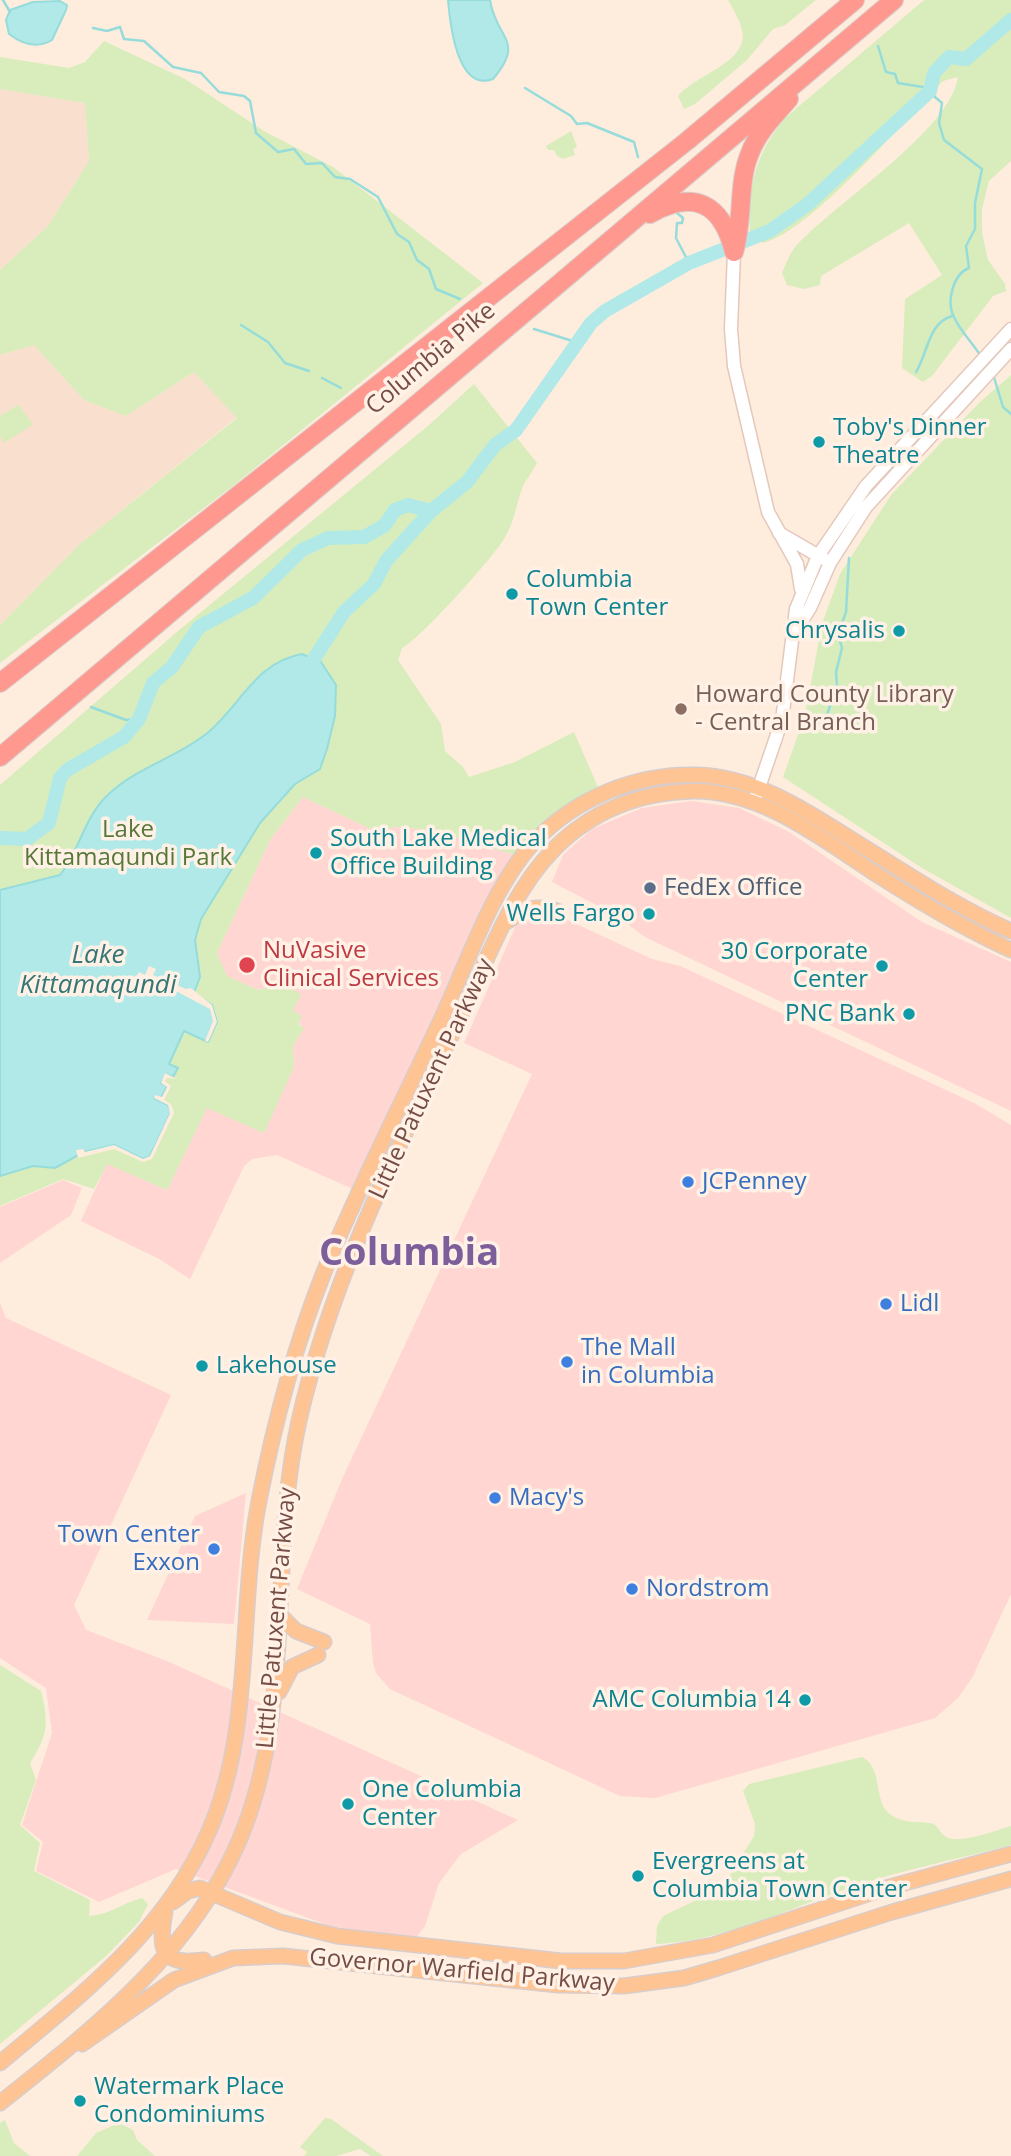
<!DOCTYPE html>
<html>
<head>
<meta charset="utf-8">
<style>
  body { margin:0 }
  canvas { display:block; background:#feecdd }
</style>
</head>
<body>
<canvas width="1011" height="2156"></canvas>
<script>
const ctx = document.querySelector('canvas').getContext('2d');
ctx.lineJoin = 'round';
function fill(path, color) { ctx.fillStyle = color; ctx.fill(path, 'evenodd'); }
function strokePath(path, color, width, dash) { ctx.strokeStyle = color; ctx.lineWidth = width; ctx.lineCap = dash ? 'butt' : 'round'; ctx.setLineDash(dash || []); ctx.stroke(path); }
function write(font, color, halo, rows, align = 'center') {
  ctx.font = font + ' "Open Sans",sans-serif'; ctx.lineWidth = 7; ctx.setLineDash([]); ctx.textBaseline = 'middle'; ctx.strokeStyle = halo; ctx.fillStyle = color; for (const [text, x, y, turn = 0] of rows) {
    ctx.save(); ctx.translate(x, y); ctx.rotate((+turn || 0) * Math.PI / 180); ctx.textAlign = isNaN(turn) ? turn : align; if (halo) ctx.strokeText(text, 0, 0); ctx.fillText(text, 0, 0); ctx.restore();
  }
}
const residential = new Path2D(`
  M0 89 85 103 89 161 48 226 0 270Z
  M34 345 84 400 126 416 194 372 237 417 80 544 0 625V355Z`);
const commercial = new Path2D(`
  M303 797 373 830 396 827 432 830 516 855 355 1190 277 1155 252 1159 244 1166 190 1279 159 1259 81 1221 107 1163 167 1190 207 1107 263 1132 294 1067 293 1046 303 1029 270 980 266 988 258 990 226 976 217 953 270 840Z
  M692 801 739 808 789 832 922 922 1011 962V1111L645 937 614 914 552 882 563 855 592 829 642 808Z
  M548 911 652 959 680 966 976 1104 1011 1125V1594L972 1678 958 1698 935 1718 655 1798 620 1796 390 1689 376 1673 373 1663 370 1624 297 1589 342 1479 532 1074 464 1043 520 916Z
  M63 1180 82 1188 71 1215 0 1263V1207Z
  M0 1303 6 1318 171 1395 74 1605 86 1630 167 1661 518 1820 461 1854 439 1883 425 1926 415 1939 330 1926 176 1869 99 1902 36 1871 43 1842 22 1825 52 1733 46 1688 0 1658Z
  M246 1493 234 1624 147 1620 195 1516Z`);
const green = new Path2D(`
  M728 0H816L785 25 773 29 747 60 695 104 684 109 678 96C695 75 750 62 742 30 740 20 733 9 728 0Z
  M924 0H1011V161L989 181 982 209V232L988 260 1005 284 1006 291 993 296 932 376 923 382 902 368 905 299 942 275 909 223 821 276 820 285 804 289 787 285 782 273C786 264 790 252 797 245 834 204 950 131 958 77L943 81C906 119 810 232 763 243L750 233C748 186 755 156 784 119Z
  M104 41 185 79 264 131 333 167 483 283 234 485 0 663V625L80 544 237 418 194 372 126 416 84 400 34 345 0 355V270L48 226 89 161 85 103 0 89V57L69 68 85 62Z
  M571 131 577 147 573 149 575 155 563 159 557 156 554 150H548L546 146Z
  M1011 375V918L922 868 783 777 805 715 822 624 840 574 891 495 980 402Z
  M474 384 537 463C533 471 527 478 523 486 516 503 515 521 505 537 496 555 418 641 402 648L398 660 441 724 445 751 463 767 469 777 515 762 574 732 601 794 516 855 432 830 397 827 373 830 303 797 270 840 217 953 227 976 258 990 266 988 270 979 301 994 293 1011 302 1016 298 1024 304 1028 293 1046 294 1067 264 1133 207 1108 167 1190 107 1164 94 1189 63 1179 0 1206V785L178 631 429 425Z
  M18 405 33 424 4 443 0 436V416Z
  M0 1665 41 1691C49 1724 48 1735 30 1763L36 1780 20 1825 40 1843 34 1871 90 1900 89 1916C112 1914 120 1904 142 1898L148 1904 139 1922 105 1957 0 2044Z
  M862 1757C884 1767 872 1802 891 1815 906 1825 919 1820 934 1824 939 1828 940 1833 945 1836 957 1846 997 1830 1011 1826V1845C955 1860 895 1871 840 1891 779 1913 722 1941 656 1944L657 1926 663 1916 705 1896 725 1883 754 1836 755 1824 743 1791 749 1784Z
  M325 2118 331 2119 383 2156H371L360 2149 336 2156H304L307 2152 300 2147Z
  M5 2120 14 2143 30 2156H0V2123Z
  M119 2123 133 2130 137 2140 155 2156H77L96 2133Z`);
const water = new Path2D(`
  M448 0H490C496 39 526 40 493 79 457 93 450 23 448 0Z
  M60 1 67 5 66 10 52 40C37 49 22 44 9 34L6 20 10 10 33 2Z
  M302 654 321 662 336 685 335 716 327 749 320 769 295 784 260 823 201 919 195 940 200 977 194 993 212 1005 217 1022 208 1042 184 1031 169 1064 178 1068 173 1077 166 1074 161 1083 167 1086 161 1098H154L168 1105 171 1112 150 1156 143 1159 114 1145 84 1152 55 1168 33 1166 0 1176V890L60 875C80 850 85 814 110 793 138 767 176 758 206 734 240 707 255 662 302 654Z`);
const pier = new Path2D(`
  M149 966 156 969 153 975 186 989 191 988 212 1005 217 1022 208 1042 205 1041 213 1021 210 1009 155 980 148 992 142 989 144 983 135 979 139 972 145 975Z
  M165 1073 177 1079 167 1078 165 1081 171 1086 164 1100 171 1104 174 1113 152 1159 143 1162 114 1149 78 1158 76 1150 83 1149 85 1152 114 1145 143 1159 150 1156 170 1113 168 1105 154 1098 155 1095 162 1097 167 1087 161 1083Z`);
const stream = new Path2D(`
  M3 0 10 12
  M93 28 107 31 120 27 124 39 144 41 173 67 201 73 219 92 244 96 250 101 256 133 278 152 294 149 306 164 322 163 335 177 350 179 378 197 397 234 409 242 417 260 429 269 436 289 460 299
  M878 46 886 72 895 74 898 83 923 87 942 103 939 123 944 140 982 169 975 203V229L966 246 969 268C953 274 946 302 954 317 960 331 972 342 980 355
  M525 88 571 116 577 124 587 123 634 142 638 157
  M677 213 683 218 682 223H677L676 238 689 263
  M241 325 268 342 285 363 309 371
  M534 329 579 343
  M916 372C928 353 928 323 952 316
  M993 374 1003 407 1011 414
  M322 378 341 388
  M91 707 126 720 139 719
  M823 727 837 685 836 672 842 648 838 634 846 612 849 558`);
const river = new Path2D(`
  M305 673 344 612 374 584 386 561 431 511
  M0 838 27 839 49 823 60 778 67 770 124 737 139 719 153 683 172 667 199 627 253 598 302 550 328 538 364 537 384 526 395 510 408 505 431 511 467 482 495 445 516 430 591 323 605 311 689 263 770 231 808 204 930 91 934 73 949 57 966 59 1011 20`);
const minor = new Path2D(`
  M734 252 731 329 734 366 768 512 797 564 801 589
  M779 533 824 559
  M796 630 810 608 830 563 866 507 1011 349
  M754 802 782 720 796 609 818 556 866 486 1011 329`);
const major = new Path2D(`
  M508 921C525 908 537 905 557 911
  M281 1616 296 1631 324 1642
  M279 1692 292 1667 318 1655
  M173 1902 188 1891 200 1888 280 1922 337 1936 561 1961H624L713 1945 886 1888 1011 1854
  M165 1912C158 1950 161 1966 204 1960
  M82 2044 174 1980 233 1958 283 1956 558 1985 624 1986 684 1978 718 1968 892 1912 1011 1879
  M0 2063C81 1995 166 1931 209 1831 254 1729 238 1609 259 1501 274 1424 295 1345 324 1272 360 1183 405 1098 445 1011 469 958 494 885 534 842 576 798 636 773 697 775 759 777 811 814 862 846 911 876 958 908 1011 931
  M0 2103C93 2029 191 1953 239 1841 296 1707 268 1560 299 1421 331 1279 398 1148 460 1017 487 961 510 894 554 849 592 811 640 792 694 791 766 791 825 842 884 879 925 905 967 930 1011 950`);
const highway = new Path2D(`
  M650 214C694 189 722 203 734 252
  M734 252C744 220 737 184 750 153 758 132 774 116 789 99
  M0 683 687 141 855 0
  M0 757 894 0`);
const markers = [
  [819,442,7,"#0f9aa8"],
  [512,594,7,"#0f9aa8"],
  [899,631,7,"#0f9aa8"],
  [681,709,7,"#8d6e63"],
  [316,853,7,"#0f9aa8"],
  [650,888,7,"#5c6f8a"],
  [649,914,7,"#0f9aa8"],
  [247,965,9,"#e0444e"],
  [882,966,7,"#0f9aa8"],
  [909,1014,7,"#0f9aa8"],
  [688,1182,7,"#3f7fe0"],
  [886,1304,7,"#3f7fe0"],
  [567,1362,7,"#3f7fe0"],
  [202,1366,7,"#0f9aa8"],
  [495,1498,7,"#3f7fe0"],
  [214,1549,7,"#3f7fe0"],
  [632,1589,7,"#3f7fe0"],
  [805,1700,7,"#0f9aa8"],
  [348,1804,7,"#0f9aa8"],
  [638,1876,7,"#0f9aa8"],
  [80,2101,7,"#0f9aa8"]
];
const streetNames = [
  ["Columbia Pike",431,359,-40],
  ["Little Patuxent Parkway",432,1079,-65],
  ["Little Patuxent Parkway",277,1618,-85],
  ["Governor Warfield Parkway",462,1971,5]
];
const cultureNames = [
  ["Toby's Dinner",833,428],
  ["Theatre",833,456],
  ["Columbia",526,580],
  ["Town Center",526,608],
  ["Chrysalis",885,631,"right"],
  ["South Lake Medical",330,839],
  ["Office Building",330,867],
  ["Wells Fargo",635,914,"right"],
  ["30 Corporate",868,952,"right"],
  ["Center",868,980,"right"],
  ["PNC Bank",895,1014,"right"],
  ["Lakehouse",216,1366],
  ["AMC Columbia 14",791,1700,"right"],
  ["One Columbia",362,1790],
  ["Center",362,1818],
  ["Evergreens at",652,1862],
  ["Columbia Town Center",652,1890],
  ["Watermark Place",94,2087],
  ["Condominiums",94,2115]
];
const educationNames = [
  ["Howard County Library",695,695],
  ["- Central Branch",695,723]
];
const parkNames = [
  ["Lake",128,830],
  ["Kittamaqundi Park",128,858]
];
const serviceNames = [
  ["FedEx Office",664,888]
];
const healthNames = [
  ["NuVasive",263,951],
  ["Clinical Services",263,979]
];
const shopNames = [
  ["JCPenney",702,1182],
  ["Lidl",900,1304],
  ["The Mall",581,1348],
  ["in Columbia",581,1376],
  ["Macy's",509,1498],
  ["Town Center",200,1535,"right"],
  ["Exxon",200,1563,"right"],
  ["Nordstrom",646,1589]
];
const waterNames = [
  ["Lake",98,956],
  ["Kittamaqundi",98,986]
];
const townNames = [
  ["Columbia",409,1254]
];
fill(residential, '#f9dfce');
fill(commercial, '#ffd6d1');
fill(green, '#d8edbb');
fill(water, '#b0e9e8');
strokePath(water, '#96dcdb', 2);
fill(pier, '#feecdd');
strokePath(stream, '#96dcdb', 2.5);
strokePath(river, '#b0e9e8', 14);
strokePath(minor, '#e5c8bc', 15);
strokePath(major, '#d9cdcb', 17);
strokePath(highway, '#d9cdcb', 20);
strokePath(minor, '#fff', 12);
strokePath(major, '#ffc494', 14);
strokePath(highway, '#ff988e', 18);
for (const [x, y, r, color] of markers) { const dot = new Path2D(); dot.arc(x, y, r, 0, 2 * Math.PI); ctx.fillStyle = color; ctx.fill(dot); strokePath(dot, '#fff1e6', 2.5); }
write('24px', '#764d44', '#fff1e6', streetNames);
write('24px', '#0d838f', '#fff1e6', cultureNames, 'left');
write('24px', '#785e54', '#fff1e6', educationNames, 'left');
write('24px', '#567738', '#fff1e6', parkNames);
write('24px', '#4e5e75', '#fff1e6', serviceNames, 'left');
write('24px', '#be3a42', '#fff1e6', healthNames, 'left');
write('24px', '#366cbe', '#fff1e6', shopNames, 'left');
write('italic 26px', '#347676', '#fff1e6', waterNames);
write('bold 38px', '#7c5e9a', '#fff1e6', townNames);
</script>
</body>
</html>
